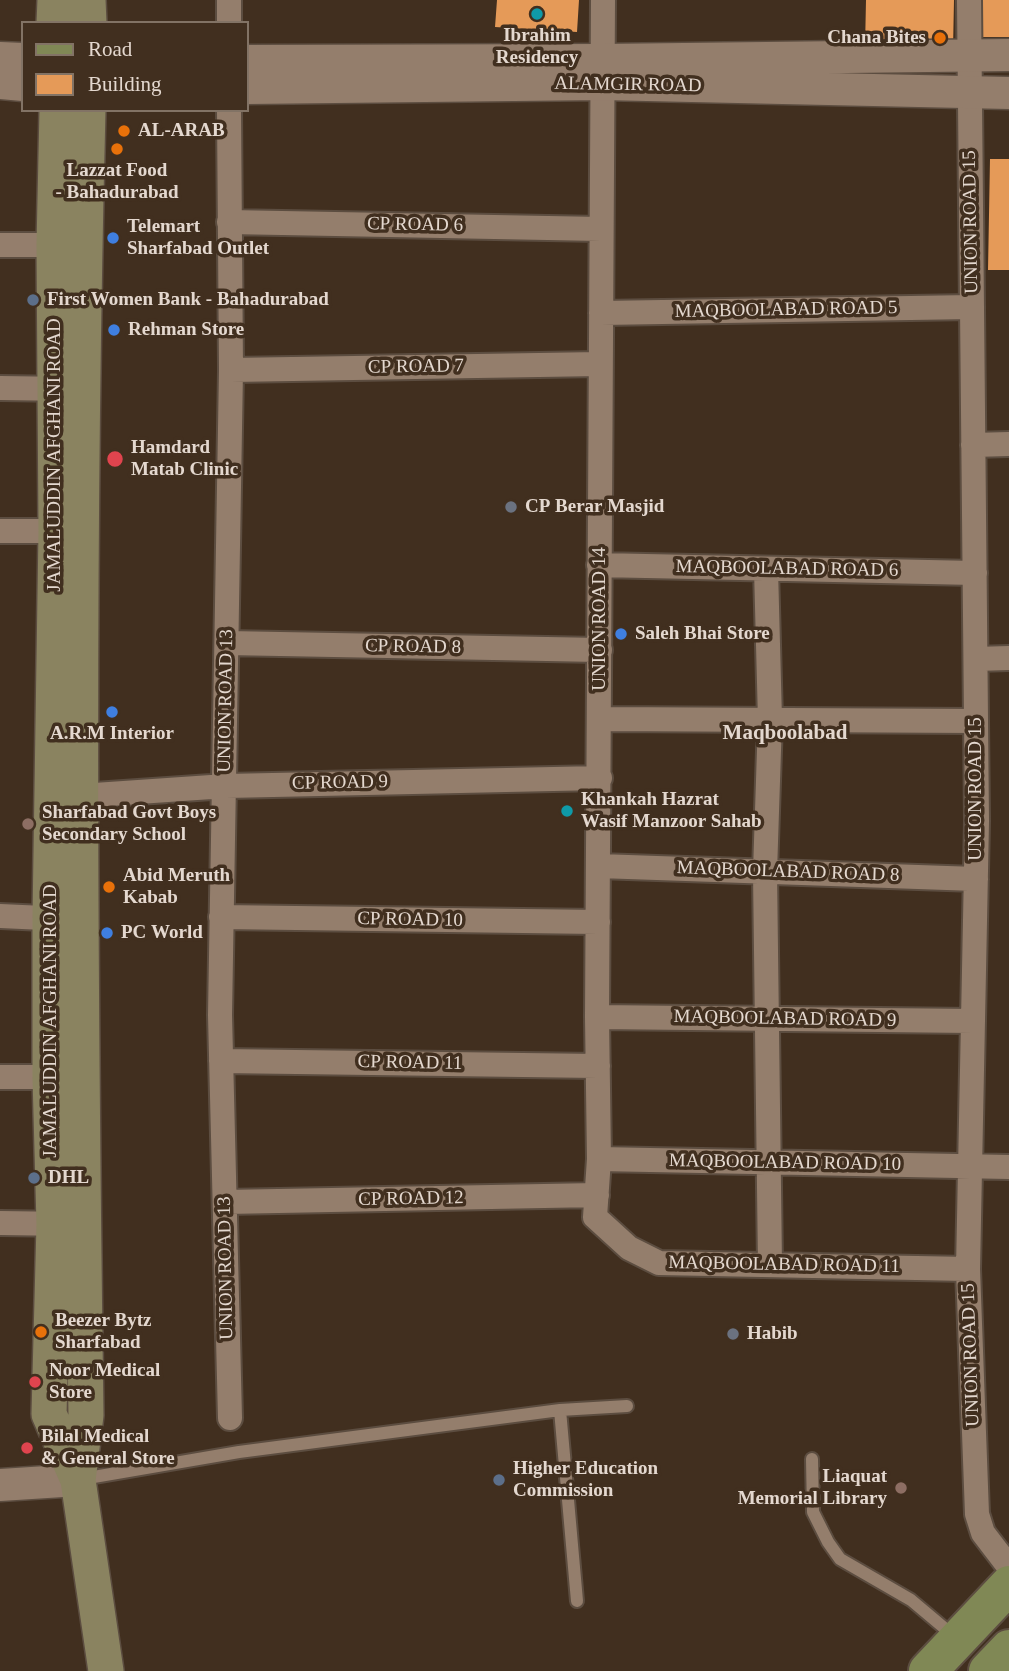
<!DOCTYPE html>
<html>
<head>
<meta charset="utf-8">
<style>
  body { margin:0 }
  #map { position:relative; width:1009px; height:1671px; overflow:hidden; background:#412f1f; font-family:Georgia,serif }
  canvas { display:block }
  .legend { position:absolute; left:21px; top:21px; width:228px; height:91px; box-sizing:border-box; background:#412f1f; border:2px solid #827365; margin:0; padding:9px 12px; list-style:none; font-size:21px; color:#e4d8cf }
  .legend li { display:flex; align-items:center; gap:14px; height:35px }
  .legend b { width:35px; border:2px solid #827365 }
</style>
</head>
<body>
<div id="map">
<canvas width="1009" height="1671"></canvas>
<ul class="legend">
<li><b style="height:9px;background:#808855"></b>Road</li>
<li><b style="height:19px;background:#e59a58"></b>Building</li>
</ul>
</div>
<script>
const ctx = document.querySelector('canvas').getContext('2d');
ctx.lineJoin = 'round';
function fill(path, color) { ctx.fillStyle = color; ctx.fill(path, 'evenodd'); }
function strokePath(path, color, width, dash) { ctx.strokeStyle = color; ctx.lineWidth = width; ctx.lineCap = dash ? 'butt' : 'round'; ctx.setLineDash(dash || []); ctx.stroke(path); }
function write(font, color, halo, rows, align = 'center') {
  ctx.font = font + ' Georgia,serif'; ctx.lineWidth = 7; ctx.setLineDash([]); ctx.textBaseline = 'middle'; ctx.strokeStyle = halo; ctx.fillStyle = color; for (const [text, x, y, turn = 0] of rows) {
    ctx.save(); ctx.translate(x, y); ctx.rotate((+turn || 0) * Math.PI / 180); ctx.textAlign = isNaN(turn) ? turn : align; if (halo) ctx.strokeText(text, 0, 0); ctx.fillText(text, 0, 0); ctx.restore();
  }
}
const building = new Path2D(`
  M497 0H579L577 32 495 27Z
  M866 0H954L953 49 865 48Z
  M978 0H1009V37H978Z
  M990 159H1009V270H988Z`);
const service = new Path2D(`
  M560 1410 577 1601
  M812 1459 813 1512 828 1542 840 1559 911 1600 955 1637
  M82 1479 239 1452 560 1410 627 1406`);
const minor = new Path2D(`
  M229 0V23
  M603 0 597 1017 599 1159 595 1217 629 1248 659 1263 968 1269
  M969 0 977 821 968 1269 977 1514 983 1533 1009 1567
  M229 110 231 370 220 1015 230 1418
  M229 222 601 229
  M0 245H54
  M601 313 972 307
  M231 370 600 364
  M0 388 69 389
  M973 445 1009 444
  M0 531H56
  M599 565 975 573
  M766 569 770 720 765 872 770 1265
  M227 643 600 650
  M976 659 1009 658
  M601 719 976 721
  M80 796 226 786 600 778
  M599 866 976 879
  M0 916 66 919
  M221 917 598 922
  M597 1017 973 1021
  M221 1061 598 1066
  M0 1077H50
  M599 1159 1009 1167
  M225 1202 597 1195
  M0 1223 69 1224`);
const tertiary = new Path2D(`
  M0 58 23 59
  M247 61 603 60 1009 55
  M0 83 23 85
  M247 88 602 84 1009 93
  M0 1485 78 1480`);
const secondary = new Path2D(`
  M88 0 89 23
  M54 23 55 0
  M57 110 54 245 56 531 50 918V1077L54 1224 49 1414 78 1480 106 1671
  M78 1480 86 1415C80 980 77 545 88 110`);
const primary = new Path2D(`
  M928 1671 1009 1585
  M988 1671 1009 1649`);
const markers = [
  [537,14,7,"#0f9aa8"],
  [940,38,7,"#e8710a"],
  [124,131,7,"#e8710a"],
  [117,149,7,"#e8710a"],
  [113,238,7,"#3f7fe0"],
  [33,300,7,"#5c6f8a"],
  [114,330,7,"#3f7fe0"],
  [115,459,9,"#e0444e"],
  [511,507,7,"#6b7280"],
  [621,634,7,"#3f7fe0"],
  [112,712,7,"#3f7fe0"],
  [567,811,7,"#0f9aa8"],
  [28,824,7,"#8d6e63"],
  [109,887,7,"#e8710a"],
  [107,933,7,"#3f7fe0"],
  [34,1178,7,"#5c6f8a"],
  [41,1332,7,"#e8710a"],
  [733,1334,7,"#6b7280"],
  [35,1382,7,"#e0444e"],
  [27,1448,7,"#e0444e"],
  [499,1480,7,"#5c6f8a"],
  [901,1488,7,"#8d6e63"]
];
const poiNames = [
  ["Ibrahim",537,36,"center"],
  ["Residency",537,58,"center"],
  ["Chana Bites",926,38,"right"],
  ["AL-ARAB",138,131],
  ["Lazzat Food",117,171,"center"],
  ["- Bahadurabad",117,193,"center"],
  ["Telemart",127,227],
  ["Sharfabad Outlet",127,249],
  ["First Women Bank - Bahadurabad",47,300],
  ["Rehman Store",128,330],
  ["Hamdard",131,448],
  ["Matab Clinic",131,470],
  ["CP Berar Masjid",525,507],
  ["Saleh Bhai Store",635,634],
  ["A.R.M Interior",112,734,"center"],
  ["Khankah Hazrat",581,800],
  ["Wasif Manzoor Sahab",581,822],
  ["Sharfabad Govt Boys",42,813],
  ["Secondary School",42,835],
  ["Abid Meruth",123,876],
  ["Kabab",123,898],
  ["PC World",121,933],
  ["DHL",48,1178],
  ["Beezer Bytz",55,1321],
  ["Sharfabad",55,1343],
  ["Habib",747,1334],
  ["Noor Medical",49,1371],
  ["Store",49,1393],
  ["Bilal Medical",41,1437],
  ["& General Store",41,1459],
  ["Higher Education",513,1469],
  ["Commission",513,1491],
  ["Liaquat",887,1477,"right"],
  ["Memorial Library",887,1499,"right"]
];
const streetNames = [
  ["ALAMGIR ROAD",628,85,1],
  ["UNION ROAD 15",971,222,-91],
  ["CP ROAD 6",415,225,1],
  ["MAQBOOLABAD ROAD 5",786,310,-1],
  ["CP ROAD 7",416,367,-1],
  ["JAMALUDDIN AFGHANI ROAD",55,455,-90],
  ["MAQBOOLABAD ROAD 6",787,569,1],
  ["UNION ROAD 14",600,619,-90],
  ["CP ROAD 8",413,647,1],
  ["UNION ROAD 13",226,701,-89],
  ["CP ROAD 9",340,783,-1],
  ["UNION ROAD 15",976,789,-90],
  ["MAQBOOLABAD ROAD 8",788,872,2],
  ["CP ROAD 10",410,920,1],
  ["MAQBOOLABAD ROAD 9",785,1019,1],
  ["JAMALUDDIN AFGHANI ROAD",51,1021,-90],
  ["CP ROAD 11",410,1063,1],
  ["MAQBOOLABAD ROAD 10",785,1163,1],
  ["CP ROAD 12",411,1199,-1],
  ["MAQBOOLABAD ROAD 11",784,1265,1],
  ["UNION ROAD 13",226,1268,-91],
  ["UNION ROAD 15",971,1355,-92]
];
const neighbourhoodNames = [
  ["Maqboolabad",785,734]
];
fill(building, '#e59a58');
strokePath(service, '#5c4d40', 16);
strokePath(minor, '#5c4d40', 28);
strokePath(tertiary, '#5c4d40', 35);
strokePath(secondary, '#5c4d40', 38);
strokePath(primary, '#5c4d40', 42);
strokePath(service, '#947e6c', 12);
strokePath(minor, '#947e6c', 24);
strokePath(tertiary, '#947e6c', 32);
strokePath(secondary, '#8a8360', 35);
strokePath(primary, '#808855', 38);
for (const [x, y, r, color] of markers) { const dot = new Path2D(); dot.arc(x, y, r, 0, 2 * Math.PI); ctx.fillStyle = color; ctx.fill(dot); strokePath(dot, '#412f1f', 2.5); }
write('bold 19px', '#e4d8cf', '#412f1f', poiNames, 'left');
write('19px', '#e4d8cf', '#412f1f', streetNames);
write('bold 21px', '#e4d8cf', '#412f1f', neighbourhoodNames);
</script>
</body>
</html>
